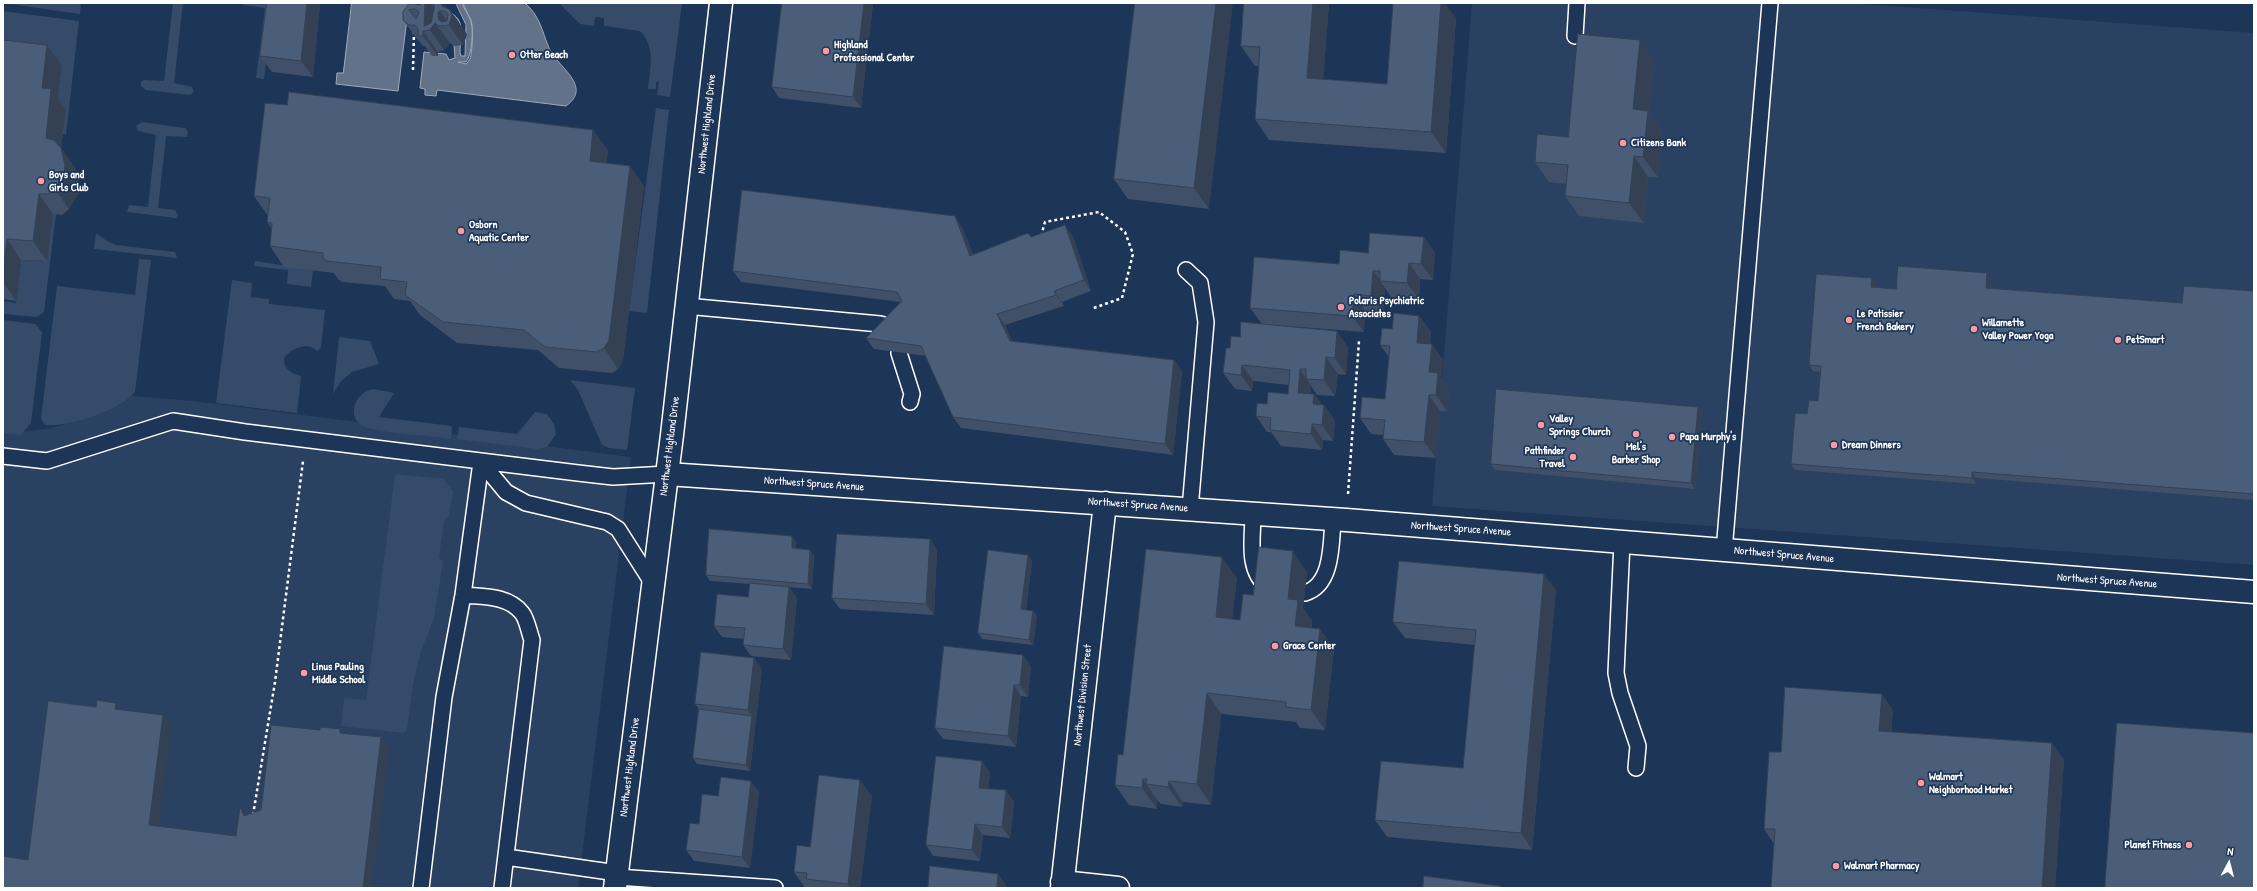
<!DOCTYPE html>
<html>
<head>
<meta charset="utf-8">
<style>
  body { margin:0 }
  #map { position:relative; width:2257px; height:891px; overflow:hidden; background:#1d3557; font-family:"Patrick Hand",sans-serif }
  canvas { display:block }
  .frame { position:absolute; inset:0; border:4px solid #fff; pointer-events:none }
  .north { position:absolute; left:2209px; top:843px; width:40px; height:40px; -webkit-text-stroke:3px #1d3557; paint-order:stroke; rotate:7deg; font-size:11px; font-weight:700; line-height:16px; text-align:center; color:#fff }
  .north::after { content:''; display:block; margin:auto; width:14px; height:18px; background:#fff; clip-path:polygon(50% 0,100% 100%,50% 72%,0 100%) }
</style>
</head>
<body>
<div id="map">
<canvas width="2257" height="891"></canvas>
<div class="frame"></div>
<div class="north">N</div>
</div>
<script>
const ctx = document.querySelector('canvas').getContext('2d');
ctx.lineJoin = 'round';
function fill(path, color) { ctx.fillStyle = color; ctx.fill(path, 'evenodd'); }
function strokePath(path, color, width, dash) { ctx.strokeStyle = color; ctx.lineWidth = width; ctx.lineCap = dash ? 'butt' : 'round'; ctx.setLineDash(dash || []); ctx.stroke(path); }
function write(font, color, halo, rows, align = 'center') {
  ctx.font = font + ' "Patrick Hand",sans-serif'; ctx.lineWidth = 3.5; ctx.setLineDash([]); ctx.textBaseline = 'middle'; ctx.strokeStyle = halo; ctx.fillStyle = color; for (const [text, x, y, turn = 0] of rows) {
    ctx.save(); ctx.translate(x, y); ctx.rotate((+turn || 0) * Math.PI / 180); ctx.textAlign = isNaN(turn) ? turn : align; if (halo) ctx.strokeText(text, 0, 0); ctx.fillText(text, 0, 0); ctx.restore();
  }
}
const built = new Path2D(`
  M1472 3H1850L2254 33V565L1432 506Z
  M132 396 193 401 631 457 578 888H3V431L15 433 51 428 76 421Z`);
const green = new Path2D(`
  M3 3H81L80 14Z
  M173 3H183L174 83 192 87 194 92 190 95 146 90 141 86V82L144 80 164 81Z
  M241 3H273L264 79 256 78 265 8 243 5Z
  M559 3H682L670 97 657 95 659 82H656V89H648C650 68 656 47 640 31L604 26V18L595 17 594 26 580 24Z
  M3 11 79 21 66 135 63 134 3 59Z
  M656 108 669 110 647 313 629 311Z
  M142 122 185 128 188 132 187 137 166 136 158 208 175 210 178 215 176 218 127 212 129 205 148 207 156 135 138 131 136 126Z
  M53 214H56L44 312 37 317 3 314V301L16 303 21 260 47 261Z
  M96 233 107 241 116 245 175 252 177 258 94 249Z
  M139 259 151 260 135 392C119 411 69 427 45 425L41 418 57 286 135 295Z
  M255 261 313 270 311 287 287 284 288 270 254 266Z
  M232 280 252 283 251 297 269 299V304L325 310 321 348 317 351C309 341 291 348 284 358 283 369 291 373 301 376L297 413 216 403Z
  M3 320 36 324 42 333 31 423 21 435 3 433Z
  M339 337 370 341 379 364 352 372 341 381 333 394Z
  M570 380 635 388 627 450 609 448 602 445 578 390Z
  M374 389 394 393 379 417 452 426 451 439C434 436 376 433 363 426 345 416 356 391 374 389Z
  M535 412 547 414 554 424 556 434 547 447 537 449 457 439 459 427 517 434Z
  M395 474 443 479 453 491 449 516 444 521 439 557 443 562 434 618 421 651 413 684 407 730 403 733 341 726 344 698 366 700Z`);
const water = new Path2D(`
  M352 3H409L398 91 336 84 337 73H343Z
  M456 3H462C464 9 468 14 471 20 474 29 472 56 466 62H458L466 64C472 58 471 54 472 46 473 22 472 24 463 3H525C540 16 542 31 549 48 556 66 594 86 566 106L437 90 436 96 425 95V89L420 88 424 52 446 54 449 60 455 58 454 44 443 10C468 17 460 33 460 53L461 56H465L466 25Z`);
const path = new Path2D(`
  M413 70 414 33
  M1041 236 1045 222 1099 212 1125 232 1133 254 1122 298 1091 309
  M1348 494 1359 341
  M253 815 275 682 303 461`);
const lane = new Path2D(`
  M1575 36 1577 3
  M1186 270 1200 283 1206 322 1190 509
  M686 306 880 324 887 326 890 333
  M899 353 912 394 910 402
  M3 456 47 461 173 421 245 432 578 473 613 477 667 474
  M481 462 506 492 526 503 607 522 618 529 653 584
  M1253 514C1253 537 1246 570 1267 586
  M1622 542 1616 673 1620 693 1638 746 1636 768
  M1724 551 1770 3
  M1305 593C1333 585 1331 543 1333 520
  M463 595C483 597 508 595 522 613 527 619 529 632 532 640L502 888
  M506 857 617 873
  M617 877 775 888
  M421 888 444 697 463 595 481 462`);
const street = new Path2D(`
  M667 474 1346 520 2254 592
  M1062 882 1118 888
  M1062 888 1105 503`);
const secondary = new Path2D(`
  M615 888 672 435 721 3`);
const wall = new Path2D(`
  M267 3H320L313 77 272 72 260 56Z
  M420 3H443L465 31 467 35 463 45 454 46 450 43 444 50 438 52V56H432L425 46H423L418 40 403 20V12L420 5Z
  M782 3H873L861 108 779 98 772 87Z
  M1135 3 1209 209 1128 199 1114 179Z
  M1244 3H1329L1323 79 1387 84 1456 18 1446 153 1269 140 1255 119 1259 66H1255L1241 46Z
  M3 40 47 45 62 66 58 98 66 109 61 148 75 168 80 185 78 194 69 209 62 215 53 214 47 261 21 260 16 301 3 299Z
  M1654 61 1649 113 1662 132 1658 177H1648L1644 223 1579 216 1565 196 1566 184 1549 182 1535 162 1568 137Z
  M608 150 606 163 644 186 623 360 618 369 612 373 559 368 538 350 457 343 420 315 410 301 394 299 385 286 342 282 338 279 334 273 284 267 270 246 272 229 267 222 268 216 254 196Z
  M962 227 973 254 1031 237 1073 236 1091 291 1062 302 1064 306 1005 325 1012 341 1174 360 1182 371 1173 455 961 428 953 417 926 356 874 349 866 338 901 302 741 282 733 271Z
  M1424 237 1435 253 1433 280 1420 279 1419 299 1391 297 1385 288 1383 312 1365 311 1364 332 1262 324 1250 308 1368 253Z
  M1987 273 1991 279V288L2182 303 2254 291V500L1976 478V484L1795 470 1791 464 1807 414 1818 401 1820 372 1813 371 1809 365 1872 278 1876 284 1875 287 1896 289Z
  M1419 316 1431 332 1430 344H1432L1443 360 1441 378 1449 389 1447 411H1440L1436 458 1394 455 1383 439V435L1371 434 1360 418 1385 399 1389 357 1380 345 1392 329Z
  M1348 347 1346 375 1338 374 1335 396 1317 395 1311 386 1310 394H1314L1322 405H1324L1335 421 1333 441 1323 440 1322 450 1281 446 1271 432H1267L1256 416 1267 404 1288 394V385L1253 381 1252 391 1235 389 1223 373 1230 348Z
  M1698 407 1702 412 1695 489 1495 470 1491 464Z
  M930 539 937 551 934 615 840 609 832 598Z
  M796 542V548L810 550 814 556 812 589 789 587 797 598 791 660 751 656 743 645 744 639 722 637 714 626 748 597 750 584 710 581 706 575Z
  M1028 555 1032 561 1026 610 1033 611 1037 616 1033 645 982 639 978 633Z
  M1307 572 1303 608 1312 621V628L1320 629 1334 649 1325 730 1300 728 1296 722 1221 714 1211 805 1183 802 1182 807 1161 804 1157 800V809L1129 805 1115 785 1123 755 1237 578 1232 619 1240 620 1253 595Z
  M1556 590 1532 850 1387 837 1375 820 1463 768 1475 645 1405 638 1393 622Z
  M1031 666 1028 697 1021 696 1016 747 943 739 935 728Z
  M762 669 750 771 697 764 693 758 699 709 695 704Z
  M1893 710 1891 732 2064 759 2055 888H1771L1774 844 1764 829 1781 752Z
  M982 761 990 773 988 789 1014 802 1010 838 983 835 980 861 933 856 926 845Z
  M759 792 750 868 694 861 686 850 699 824 718 796Z
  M872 796 860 888H805L794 872 810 847Z`);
const shadedWall = new Path2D(`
  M307 3H320L313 77 301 61Z
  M425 3H431L438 13 440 11 449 24 451 19 442 6 441 3H443L452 15 450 10 465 31 467 35 463 45 449 25 440 22 439 26 435 23 450 43 444 50 430 30 424 26Z
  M864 3H873L861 108 853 97Z
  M1216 3H1233L1209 209 1194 188Z
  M1313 3H1329L1322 98 1307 78Z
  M1441 3H1445L1456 18 1446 153 1431 132Z
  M423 31 438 52V56L423 36Z
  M1640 40 1654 61 1649 113 1662 132 1658 177 1643 157 1633 109Z
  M47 45 62 66 58 98 66 109 61 148 75 168 80 185 78 194 69 209 55 189 46 138 42 88Z
  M593 130 608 150 604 181 590 161Z
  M1634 156 1648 177 1644 223 1629 203Z
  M630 166 644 186 623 360 618 369 604 348Z
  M39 194 53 214 47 261 33 241Z
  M955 216 962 227 978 267 970 256Z
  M1065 225 1073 236 1091 291 1084 280Z
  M1424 237 1435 253 1433 280 1421 264Z
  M7 239 21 260 16 301 3 282V272Z
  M1409 263 1420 279 1419 299 1407 283Z
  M1373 271 1381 281H1380L1385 288 1383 312 1371 296Z
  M1987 273 1991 279 1990 294 1986 288Z
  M1872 278 1876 284 1875 293 1871 287Z
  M1054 291 1062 302 1064 306 1056 295Z
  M1354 294 1365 311 1364 332 1352 316Z
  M997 314 1005 325 1018 352 1010 341Z
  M1419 316 1431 332 1428 359 1417 343Z
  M1337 331 1348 347 1346 375 1335 358Z
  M1432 344 1443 360 1441 378 1449 389 1447 411 1436 395 1429 372Z
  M1326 357 1338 374 1335 396 1324 380Z
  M1174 360 1182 371 1173 455 1165 444Z
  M1242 365 1253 381 1252 391 1241 375Z
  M1300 369 1311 386 1309 409 1298 393Z
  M1314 394 1323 407 1324 405 1335 421 1333 441 1322 425 1313 404Z
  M1429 395 1440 411 1436 458 1424 442Z
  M1698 407 1702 412 1695 489 1691 483Z
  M1312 424 1323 440 1322 450 1311 434Z
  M1972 472 1976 478V484L1972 478Z
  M792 536 796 542V554L792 548Z
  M930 539 937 551 934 615 926 604Z
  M810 550 814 556 812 589 808 584Z
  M1293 551 1307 572 1303 608 1312 621 1310 647 1295 626 1288 599Z
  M1028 555 1032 561 1025 615 1021 609Z
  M1222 557 1237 578 1230 637 1216 617Z
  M1544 574 1556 590 1532 850 1521 833Z
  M789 587 797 598 791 660 783 649Z
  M1033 611 1037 616 1033 645 1029 640Z
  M1320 629 1334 649 1325 730 1311 710Z
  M1023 655 1031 666 1028 697 1020 685Z
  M754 658 762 669 750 771 746 765 752 716 748 710Z
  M1014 685 1021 696 1016 747 1008 736Z
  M1207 693 1221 714 1211 805 1197 784Z
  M1882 694 1893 710 1890 747 1879 731Z
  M116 703 124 715 115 709Z
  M163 715 171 726 157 836 149 825Z
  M381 737 389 749 372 888H363Z
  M2052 743 2064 759 2055 888H2042Z
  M982 761 990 773 987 799 979 788Z
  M1143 779 1157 800V809L1142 788Z
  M860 780 872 796 860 888H850L848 884Z
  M751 781 759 792 750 868 742 857Z
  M1169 781 1183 802 1182 807 1168 787Z
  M1006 790 1014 802 1010 838 1002 827Z
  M240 807 248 818 244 816Z
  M975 824 983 835 980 861 972 850Z
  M998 874 1006 885V888H997Z`);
const building = new Path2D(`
  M267 3H307L301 61 260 56Z
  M410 3 420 5V3H425L424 26 431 23 434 9V3H441L442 6 450 10 452 15 449 25 439 26 435 23 430 30 423 31V36H418V29L415 25H409L403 20V12ZM415 9 419 12 416 19 409 10ZM440 11H445L448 14 447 21 442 22 439 20 438 14Z
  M782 3H864L853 97 772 87Z
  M1135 3H1216L1194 188 1114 179Z
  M1244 3H1313L1307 78 1387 84 1393 3H1441L1431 132 1255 119 1260 47 1241 46Z
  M1578 34 1640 40 1633 109 1648 111 1643 157 1634 156 1629 203 1565 196 1568 165 1535 162 1537 134 1568 137Z
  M3 40 47 45 42 88 51 89 46 138 54 140 61 148 65 165 64 174 55 189 48 194H39L33 241 7 239 3 272Z
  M289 92 593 130 590 161 630 166 609 340 604 348 597 352 545 347 524 330 443 322 405 295 407 282 380 279 381 267 327 261 323 258V253L270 246 272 223 267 222 270 198 254 196 265 103 287 105Z
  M742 190 955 216 970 256 1028 233 1031 237 1065 225 1084 280 1054 291 1056 295 997 314 1010 341 1174 360 1165 444 953 417 921 346 866 338 902 301 897 292 733 271Z
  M1370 233 1424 237 1421 264 1409 263 1407 283 1380 281V271H1373L1371 296 1354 294 1352 316 1250 308 1254 257 1339 264 1340 250 1368 253Z
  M1898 266 1987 273 1986 288 2182 303 2184 286 2254 291V494L1972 472V478L1791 464 1795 413 1807 414 1809 400 1818 401 1821 366 1809 365 1816 274 1872 278 1871 287 1896 289Z
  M1394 313 1419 316 1417 343 1432 344 1429 372 1438 373 1436 395H1429L1424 442 1383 439 1385 420 1360 418 1362 397 1385 399 1390 346 1380 345 1382 328 1392 329Z
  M1241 322 1337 331 1335 358 1326 357 1324 380 1306 379V369H1300L1298 393 1314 394 1313 404 1324 405 1322 425 1312 424 1311 434 1270 430 1271 418 1256 416 1257 403 1267 404 1268 392 1288 394 1290 370 1242 365 1241 375 1223 373 1226 348H1230L1231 336 1240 337Z
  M1496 389 1698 407 1691 483 1491 464Z
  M709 529 792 536V548L810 550 808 584 706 575Z
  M837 534 930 539 926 604 832 598Z
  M1259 547 1293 551 1288 599 1298 600 1295 626 1320 629 1311 710 1286 707V702L1207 693 1197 784 1169 781 1168 787 1146 784 1147 779H1143L1142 788 1115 785 1118 754 1123 755 1146 549 1222 557 1216 617 1240 620 1243 594 1253 595Z
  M988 550 1028 555 1021 609 1033 611 1029 640 978 633Z
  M1399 561 1544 574 1521 833 1375 820 1381 761 1463 768 1476 630 1393 622Z
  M750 583 789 587 783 649 743 645 745 628 714 626 717 594 748 597Z
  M944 646 1023 655 1020 685H1014L1008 736 935 728Z
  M701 652 754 658 748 710 695 704Z
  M1785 687 1882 694 1879 731 2052 743 2042 888H1771L1775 829H1764L1769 752H1781Z
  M97 700 116 703 115 709 163 715 149 825 236 836 240 807 244 816 261 810 271 725 320 730V727L340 729V733L381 737 363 888H3V856L28 860 48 701 96 707Z
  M699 709 752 716 746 765 693 758Z
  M2117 723 2254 733V888H2105Z
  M936 756 982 761 979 788 1006 790 1002 827 975 824 972 850 926 845Z
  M819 775 860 780 848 884 806 879 807 873 794 872 797 845 810 847Z
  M721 777 751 781 742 857 686 850 690 823 699 824 702 794 718 796Z
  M930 866 998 874 997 888H928Z
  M1424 876 1501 886 1500 888H1423Z`);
const markers = [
  [826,51,4,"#ff9aa2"],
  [512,55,4,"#ff9aa2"],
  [1623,143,4,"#ff9aa2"],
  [41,181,4,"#ff9aa2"],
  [461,231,4,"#ff9aa2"],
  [1341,307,4,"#ff9aa2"],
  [1849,320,4,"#ff9aa2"],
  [1974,329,4,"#ff9aa2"],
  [2118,340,4,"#ff9aa2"],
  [1541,425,4,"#ff9aa2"],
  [1636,434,4,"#ff9aa2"],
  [1672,437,4,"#ff9aa2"],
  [1834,445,4,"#ff9aa2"],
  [1573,457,4,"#ff9aa2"],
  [1275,646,4,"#ff9aa2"],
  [304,673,4,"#ff9aa2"],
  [1921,783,4,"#ff9aa2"],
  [2189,845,4,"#ff9aa2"],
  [1836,866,4,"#ff9aa2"]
];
const poiNames = [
  ["Highland",834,45],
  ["Professional Center",834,58],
  ["Otter Beach",520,55],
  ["Citizens Bank",1631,143],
  ["Boys and",49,175],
  ["Girls Club",49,188],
  ["Osborn",469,225],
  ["Aquatic Center",469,238],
  ["Polaris Psychiatric",1349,301],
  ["Associates",1349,314],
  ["Le Patissier",1857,314],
  ["French Bakery",1857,327],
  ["Willamette",1982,323],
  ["Valley Power Yoga",1982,336],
  ["PetSmart",2126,340],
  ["Valley",1549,419],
  ["Springs Church",1549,432],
  ["Papa Murphy's",1680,437],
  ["Dream Dinners",1842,445],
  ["Mel's",1636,447,"center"],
  ["Barber Shop",1636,460,"center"],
  ["Pathfinder",1565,451,"right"],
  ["Travel",1565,464,"right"],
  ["Grace Center",1283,646],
  ["Linus Pauling",312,667],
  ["Middle School",312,680],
  ["Walmart",1929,777],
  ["Neighborhood Market",1929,790],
  ["Planet Fitness",2181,845,"right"],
  ["Walmart Pharmacy",1844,866]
];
const streetNames = [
  ["Northwest Highland Drive",707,124,-84],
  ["Northwest Highland Drive",670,446,-83],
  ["Northwest Spruce Avenue",814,484,4],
  ["Northwest Spruce Avenue",1138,505,4],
  ["Northwest Spruce Avenue",1461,529,4],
  ["Northwest Spruce Avenue",1784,555,5],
  ["Northwest Spruce Avenue",2107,581,4],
  ["Northwest Division Street",1083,695,-84],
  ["Northwest Highland Drive",630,767,-83]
];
fill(built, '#2a4161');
fill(green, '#364b69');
fill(water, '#617289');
strokePath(water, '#a0aab8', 1);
strokePath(lane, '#fff', 18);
strokePath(street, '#fff', 25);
strokePath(secondary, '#fff', 25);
strokePath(path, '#fff', 2.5, [3, 3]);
strokePath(lane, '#1d3557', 15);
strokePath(street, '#1d3557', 22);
strokePath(secondary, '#1d3557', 22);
fill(wall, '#405068');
fill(shadedWall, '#344155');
fill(building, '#4a5d79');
strokePath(building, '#344155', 1);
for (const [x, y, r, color] of markers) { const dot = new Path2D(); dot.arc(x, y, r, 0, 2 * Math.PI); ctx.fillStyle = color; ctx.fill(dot); strokePath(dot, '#1d3557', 1.5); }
write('bold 11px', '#fff', '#1d3557', poiNames, 'left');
write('11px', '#fff', '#1d3557', streetNames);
</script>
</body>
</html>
